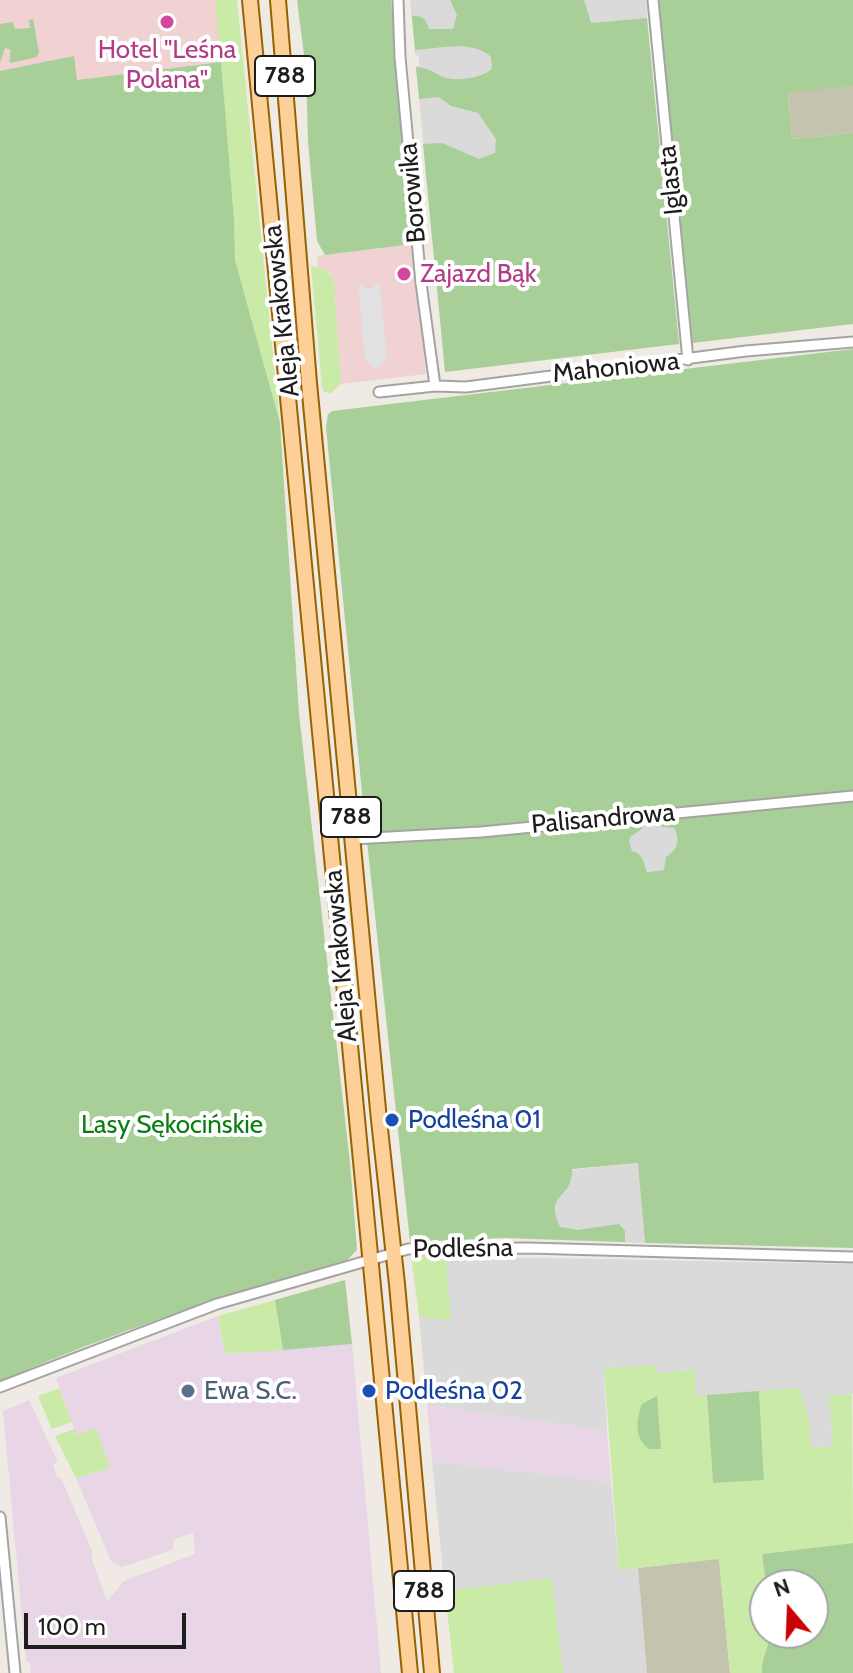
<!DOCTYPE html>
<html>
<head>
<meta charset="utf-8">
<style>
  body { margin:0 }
  #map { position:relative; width:853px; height:1673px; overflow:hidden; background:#efeae3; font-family:Cabin,sans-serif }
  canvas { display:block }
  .north { position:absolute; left:749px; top:1569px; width:80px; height:80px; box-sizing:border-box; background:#fff; border:2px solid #a5a5a5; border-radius:50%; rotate:341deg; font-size:22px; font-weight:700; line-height:32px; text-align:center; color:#1d1d1d }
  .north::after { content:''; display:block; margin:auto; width:28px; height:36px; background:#cb0004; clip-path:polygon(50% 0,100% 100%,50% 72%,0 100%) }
  .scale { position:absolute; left:24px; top:1613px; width:162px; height:36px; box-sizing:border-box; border:4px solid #1d1d1d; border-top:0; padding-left:10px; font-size:24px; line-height:28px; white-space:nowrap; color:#1d1d1d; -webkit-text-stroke:6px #fff; paint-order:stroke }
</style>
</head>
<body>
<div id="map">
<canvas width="853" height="1673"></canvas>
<div class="north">N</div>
<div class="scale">100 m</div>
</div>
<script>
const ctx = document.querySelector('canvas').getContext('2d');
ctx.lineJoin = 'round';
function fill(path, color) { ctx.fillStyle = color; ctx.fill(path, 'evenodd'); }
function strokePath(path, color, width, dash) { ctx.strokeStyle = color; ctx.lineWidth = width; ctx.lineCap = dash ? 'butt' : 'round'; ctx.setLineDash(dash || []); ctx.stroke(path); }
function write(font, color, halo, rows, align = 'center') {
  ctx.font = font + ' Cabin,sans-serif'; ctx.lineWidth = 8; ctx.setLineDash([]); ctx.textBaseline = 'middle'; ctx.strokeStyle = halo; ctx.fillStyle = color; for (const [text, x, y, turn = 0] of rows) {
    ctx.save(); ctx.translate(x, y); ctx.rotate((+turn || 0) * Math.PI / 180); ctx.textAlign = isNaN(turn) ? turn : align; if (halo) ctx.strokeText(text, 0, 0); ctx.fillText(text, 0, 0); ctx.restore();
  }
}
const residential = new Path2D(`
  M410 0H646L647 18 531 29 544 168 427 180 416 67 419 65V57L415 54Z
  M722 813 728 865 610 875 605 824Z
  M639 1163 645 1243 527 1239 521 1175Z
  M446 1256 853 1264V1394L829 1396 833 1446 811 1449 807 1413 799 1389 696 1396 693 1369 656 1374V1366L604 1368 607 1431 427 1405 419 1316 450 1320Z
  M432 1461 611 1482 619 1570 638 1568 647 1673H507L500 1585 445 1591Z`);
const commercial = new Path2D(`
  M0 0H215L221 62 0 90Z
  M413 244 426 374 341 384 334 279 328 272 318 267 317 256Z`);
const industrial = new Path2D(`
  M218 1316 225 1354 352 1344 381 1673H31L30 1664 26 1661 3 1411 29 1400 58 1462 53 1465 57 1477 62 1480 92 1551V1560L107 1601 124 1581 195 1554 193 1533 174 1539 172 1550 122 1567 111 1561 76 1478 109 1468 96 1429 76 1435 56 1378Z
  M427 1405 607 1431 611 1482 432 1461Z`);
const construction = new Path2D(`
  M853 86V133L792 139 788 92Z
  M719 1558 730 1673H647L638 1568Z`);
const grass = new Path2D(`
  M215 0H237L280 423 235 260 234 218Z
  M311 266 324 269 334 279 341 384 330 394 323 391 322 387Z
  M411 1256H446L451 1321 419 1316Z
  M275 1300 283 1350 225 1354 218 1316Z
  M656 1365 657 1374 694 1369 696 1396 707 1395 713 1483 764 1479 759 1391 799 1388 807 1413 812 1449 833 1446 829 1396 852 1394 853 1543 762 1554 766 1585 765 1633H770C769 1648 762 1658 762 1673H730L719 1559 619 1570 604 1368Z
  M59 1388 72 1422 52 1429 38 1396Z
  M96 1428 110 1468 76 1478 55 1436 74 1429 77 1435Z
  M552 1578 563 1673H454L445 1591Z`);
const forest = new Path2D(`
  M297 0H391L413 244 325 255 317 241 308 142 306 71Z
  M450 0H584L591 23 647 18 679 344 445 372 423 144 442 143 479 159 495 153 496 139 478 113 451 106 439 97 419 99 416 67C428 68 431 71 441 76 454 83 481 78 492 69L491 57C472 39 437 49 415 50L412 16C424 16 425 18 429 29H453L457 15Z
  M659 0H853V86L788 93 792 139 853 133V324L692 343Z
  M33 19 39 52 37 57 11 63 9 61 11 50 5 48 0 63V24L13 22 15 29 30 28 29 20Z
  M74 56 77 80 221 62 234 218 235 260 280 423 299 713 350 1163 357 1250 347 1260C229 1294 113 1332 0 1381V71Z
  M853 349V791L487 828 366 833 326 427 328 414 332 411 382 405Z
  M853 802V1248L645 1243 638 1163 572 1169C572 1202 544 1191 560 1227L578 1230 619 1224 625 1231V1242L505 1238 410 1242 367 841 644 820 642 829 630 837 629 842 632 851C644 855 643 861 647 872L664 870 666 857C677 851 681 840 674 828L662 827 658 819Z
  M345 1280 352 1344 283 1350 275 1300Z
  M759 1391 764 1480 713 1483 707 1395Z
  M657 1396 661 1449H649C634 1438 636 1420 642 1404Z
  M853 1543V1673H762C761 1658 769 1648 770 1633H813V1585H766L762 1554Z`);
const parking = new Path2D(`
  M377 283 380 284 387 357 380 366 374 368 365 359 358 286 361 284 365 288H372Z`);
const minor = new Path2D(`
  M398 0 400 57 421 283 435 386
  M653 0 688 360
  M379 392 435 386 466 387 746 351 853 342
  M353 839 481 832 853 796
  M0 1387 217 1304 408 1249 528 1248 853 1257
  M0 1517 15 1673`);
const primary = new Path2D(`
  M250 0 410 1673
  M278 0 309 383 379 1120 397 1284 432 1673`);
const markers = [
  [167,22,8,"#d1479c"],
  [404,274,8,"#d1479c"],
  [392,1120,8,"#1a4fb4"],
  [188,1391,8,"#5c6f8a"],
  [369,1391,8,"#1a4fb4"]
];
const shields = [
  [285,76,60],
  [351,817,60],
  [424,1591,60]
];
const shieldNames = [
  ["788",285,76],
  ["788",351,817],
  ["788",424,1591]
];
const hotelNames = [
  ["Hotel \"Leśna",167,50],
  ["Polana\"",167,80],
  ["Zajazd Bąk",420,274,"left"]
];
const streetNames = [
  ["Iglasta",671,180,-96],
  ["Borowika",413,193,-95],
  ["Aleja Krakowska",282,311,-96],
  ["Mahoniowa",616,368,-6],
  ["Palisandrowa",603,819,-5],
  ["Aleja Krakowska",341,956,-95],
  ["Podleśna",463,1249,-1]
];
const transitNames = [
  ["Podleśna 01",408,1120],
  ["Podleśna 02",385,1391]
];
const parkNames = [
  ["Lasy Sękocińskie",172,1125]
];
const serviceNames = [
  ["Ewa S.C.",204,1391]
];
fill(residential, '#dbdada');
fill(commercial, '#f0d2d2');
fill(industrial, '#e8d5e5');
fill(construction, '#c3c3ae');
fill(grass, '#caeaa8');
fill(forest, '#a8cf97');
fill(parking, '#e1e1e1');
strokePath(minor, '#a4a4a4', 13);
strokePath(primary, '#976200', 18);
strokePath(minor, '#fff', 9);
strokePath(primary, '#fdd09a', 14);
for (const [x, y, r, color] of markers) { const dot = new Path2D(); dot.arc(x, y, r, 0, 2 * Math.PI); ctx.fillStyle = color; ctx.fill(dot); strokePath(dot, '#fff', 3); }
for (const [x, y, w] of shields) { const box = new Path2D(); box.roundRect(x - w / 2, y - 20, w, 40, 6); ctx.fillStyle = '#fff'; ctx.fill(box); strokePath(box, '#1d1d1d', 2); }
write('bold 24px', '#1d1d1d', null, shieldNames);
write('26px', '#b23c85', '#fff', hotelNames);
write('26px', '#1d1d1d', '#fff', streetNames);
write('26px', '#164399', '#fff', transitNames, 'left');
write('26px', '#0a7d11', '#fff', parkNames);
write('26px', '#4e5e75', '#fff', serviceNames, 'left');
</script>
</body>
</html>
